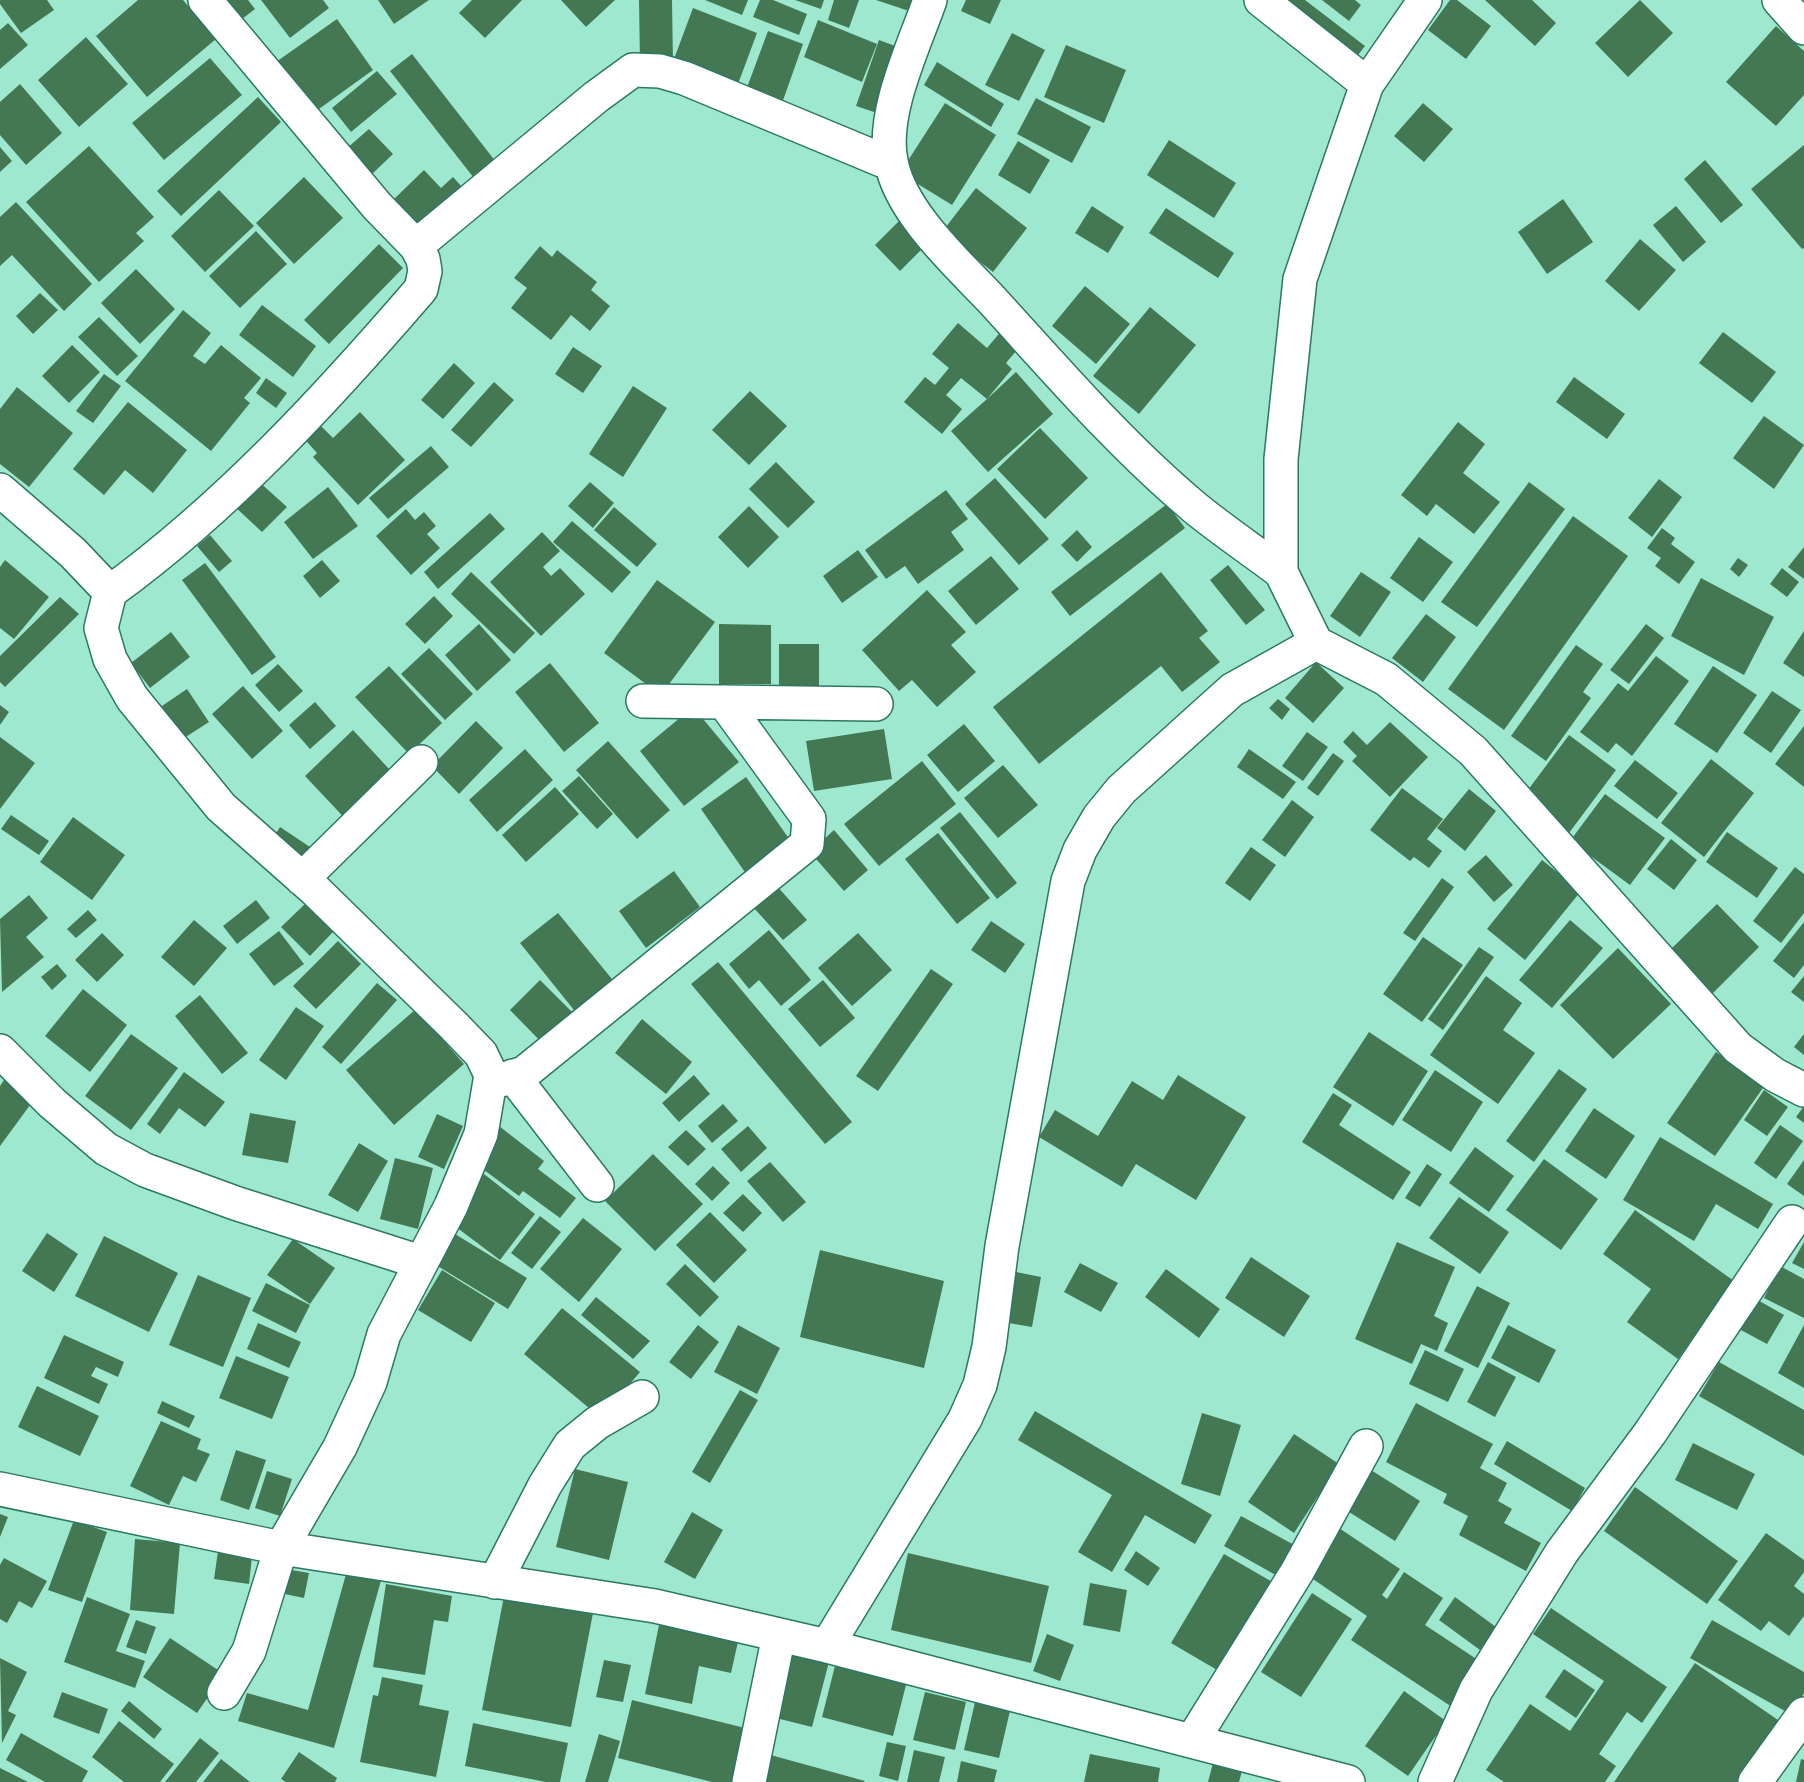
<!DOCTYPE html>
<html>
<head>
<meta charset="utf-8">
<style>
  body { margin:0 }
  canvas { display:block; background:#9ee8d0 }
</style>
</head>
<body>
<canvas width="1804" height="1782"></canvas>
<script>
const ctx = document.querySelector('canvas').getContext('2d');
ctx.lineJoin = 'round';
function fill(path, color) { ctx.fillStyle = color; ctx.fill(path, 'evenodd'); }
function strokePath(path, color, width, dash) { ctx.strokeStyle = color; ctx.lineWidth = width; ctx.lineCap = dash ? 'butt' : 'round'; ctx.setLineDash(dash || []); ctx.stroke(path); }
const building = new Path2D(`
  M0 0H47L54 10 21 33 0 4Z
  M138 0H183L216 39 147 97 96 36Z
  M213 0H248L255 9 233 26Z
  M261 0H323L329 8 290 38Z
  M378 0H429L394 24Z
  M472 0H522L485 38 459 13Z
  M561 0H615L586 27Z
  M639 0H672L673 64 640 65Z
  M705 0H748L742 15Z
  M760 0H773L807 14 799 35 753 17Z
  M795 0H824L821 9Z
  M834 0H859L849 28 828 20Z
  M876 0H912L909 11Z
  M966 0H1001L990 24 961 11Z
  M1269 0H1305L1365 46 1351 64Z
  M1322 0H1355L1361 5 1349 21Z
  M1450 0H1457L1491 26 1466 59 1428 30Z
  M1485 0H1532L1556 23 1535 46Z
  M1640 0 1673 33 1628 77 1595 43Z
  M693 8 757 33 738 84 674 59Z
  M337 19 373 70 312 114 276 62Z
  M818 20 877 44 862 82 804 57Z
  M8 23 28 45 0 69V30Z
  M1776 26 1804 51V95L1776 126 1726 82Z
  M768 31 803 44 781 106 745 93Z
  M1012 33 1045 50 1019 101 985 85Z
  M86 37 128 84 79 127 38 80Z
  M879 40 903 49 880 114 856 106Z
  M1066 45 1126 70 1104 123 1044 97Z
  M412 54 503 171 481 187 390 71Z
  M210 58 242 95 164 160 132 123Z
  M937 62 1004 104 991 127 924 85Z
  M377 71 397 94 351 132 332 108Z
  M20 84 62 133 26 165 0 135V102Z
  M258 97 281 122 181 216 157 191Z
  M1036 98 1091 127 1072 163 1017 134Z
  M945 103 996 135 952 205 900 173Z
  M1423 103 1453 129 1424 162 1394 136Z
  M369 129 393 154 371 175 346 149Z
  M1169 140 1236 183 1214 218 1147 175Z
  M1018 141 1050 160 1030 194 998 175Z
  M1804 145V248L1802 249 1751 189Z
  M89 146 154 217 136 233 144 241 99 282 26 202Z
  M0 147 12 161 0 172Z
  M1705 160 1743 205 1721 223 1684 179Z
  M424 170 441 188 453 177 471 197 430 241 392 201Z
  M304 177 343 218 294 264 256 223Z
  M976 188 1027 228 993 272 942 232Z
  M219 190 254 226 205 272 171 236Z
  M1563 199 1593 242 1547 274 1518 232Z
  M16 202 92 284 64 311 12 255 0 266V217Z
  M1092 206 1124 227 1108 253 1075 233Z
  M1676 206 1706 242 1683 262 1653 225Z
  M1166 208 1234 253 1218 278 1149 233Z
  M900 220 925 246 900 271 875 245Z
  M256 231 287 264 240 308 209 276Z
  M1640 239 1676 270 1639 311 1605 281Z
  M379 244 403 268 329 344 304 320Z
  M540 246 552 257 557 250 597 282 591 290 610 306 590 331 571 315 551 340 511 308 527 288 514 278Z
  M136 269 175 309 140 344 101 303Z
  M1085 286 1130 324 1096 364 1052 326Z
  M40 293 58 310 33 334 16 316Z
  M262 305 316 346 293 377 239 335Z
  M1150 307 1196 345 1139 414 1093 376Z
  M183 310 211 333 193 356 205 364 221 345 261 378 244 398 250 403 211 451 125 381Z
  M99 317 138 356 117 376 78 337Z
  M958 323 987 348 1003 329 1022 344 1006 363 1012 369 987 399 1016 372 1053 414 988 472 951 431 987 399 961 378 946 395 962 409 942 434 904 402 925 377 935 385 949 368 932 354Z
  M1723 332 1776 372 1752 403 1699 363Z
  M72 345 100 372 69 403 42 376Z
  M573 347 602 366 583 393 555 374Z
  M454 363 475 383 443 419 421 400Z
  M104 374 121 386 93 423 76 411Z
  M1574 377 1625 414 1607 439 1556 402Z
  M266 378 287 393 276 408 256 393Z
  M494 382 514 400 471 447 451 430Z
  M633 386 667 408 623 477 589 454Z
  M17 387 73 433 29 487 0 464V409Z
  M750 391 787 426 749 465 712 430Z
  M128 402 187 450 153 493 125 470 104 495 73 469Z
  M360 412 405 460 358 505 313 457 317 453 300 434 315 420 333 438Z
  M1764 416 1804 445 1774 489 1733 458Z
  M1458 422 1485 444 1463 473 1500 502 1474 534 1436 504 1427 516 1401 495Z
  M1040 428 1088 478 1045 519 997 469Z
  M431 446 449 467 388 519 369 498Z
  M776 462 815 502 788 528 749 489Z
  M995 478 1049 539 1019 565 965 504Z
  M256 479 287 507 262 532 232 504Z
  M1659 479 1682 497 1652 537 1628 518Z
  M590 482 614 503 593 528 568 506Z
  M1529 482 1565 509 1477 627 1441 602Z
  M328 487 358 526 313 559 284 522Z
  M946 490 968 519 951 532 964 550 918 584 905 566 886 579 865 550Z
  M1167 504 1185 528 1070 616 1051 592Z
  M749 506 779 537 748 568 718 537Z
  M614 507 657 544 637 567 594 530Z
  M406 509 415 520 424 512 436 526 427 534 440 548 411 575 376 536Z
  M490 513 505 529 438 589 424 572Z
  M1573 516 1628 556 1504 730 1448 689Z
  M572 521 631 572 612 593 553 542Z
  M1662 528 1675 538 1671 544 1695 562 1679 584 1655 566 1661 558 1647 548Z
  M1077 530 1092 547 1077 562 1061 545Z
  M542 532 560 551 543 567 551 576 560 568 585 594 541 636 490 582Z
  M210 535 232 561 219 572 197 546Z
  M1419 537 1453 562 1423 602 1390 578Z
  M1804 547V579L1788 567Z
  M858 550 878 577 842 603 823 576Z
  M991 556 1019 589 976 625 948 591Z
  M1738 558 1748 565 1739 577 1730 569Z
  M5 560 49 597 14 639 0 628V567Z
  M322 560 340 581 320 598 303 576Z
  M205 563 276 657 252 675 182 580Z
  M1228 565 1265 610 1246 625 1210 580Z
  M1782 568 1799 582 1787 597 1770 584Z
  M471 572 535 633 514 654 451 594Z
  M1161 572 1208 631 1199 638 1220 662 1182 692 1161 666 1039 764 993 707Z
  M1361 572 1391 592 1360 637 1330 616Z
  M1701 578 1774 617 1744 675 1671 636Z
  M657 580 715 622 661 695 604 653Z
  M927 590 966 632 951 645 976 672 937 707 912 680 899 691 862 650Z
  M434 596 453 616 425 644 405 624Z
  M60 597 79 614 5 687 0 682V656Z
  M1426 614 1456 637 1423 682 1392 658Z
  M479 624 511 660 477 691 445 655Z
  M719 624 771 625V684H719Z
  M1646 624 1664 638 1629 684 1610 670Z
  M1804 631V677L1783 663Z
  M171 632 190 657 150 688 131 663Z
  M779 644H819V702L779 701Z
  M1576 645 1603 664 1583 692 1591 698 1546 761 1511 736Z
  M429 648 473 694 445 720 401 674Z
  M1656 656 1689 681 1632 756 1616 743 1608 753 1580 732 1618 683 1628 691Z
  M1316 662 1344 688 1313 723 1285 698Z
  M550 663 599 723 564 752 515 692Z
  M278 664 303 691 279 712 255 685Z
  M389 666 442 723 409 754 355 697Z
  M1713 666 1757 695 1717 753 1674 724Z
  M243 686 283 731 252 759 212 714Z
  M187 689 209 722 181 740 159 708Z
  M1772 691 1801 710 1771 753 1743 733Z
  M1278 699 1290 709 1282 720 1269 708Z
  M315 702 336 726 310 749 289 725Z
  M0 705 9 712 0 725Z
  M693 707 739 762 684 806 640 751Z
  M476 721 503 748 459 794 432 766Z
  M1390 722 1428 757 1390 797 1352 761 1357 756 1343 742 1353 731 1367 745Z
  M964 724 995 761 958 792 927 755Z
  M1804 726V787L1775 764Z
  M884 729 892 779 814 791 806 741Z
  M353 730 401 782 353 827 305 776Z
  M1307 732 1328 747 1303 781 1282 766Z
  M1569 735 1616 770 1569 833 1522 798Z
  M0 737 35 763 0 809Z
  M608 741 670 810 637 839 576 770Z
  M525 749 553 780 497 832 469 800Z
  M1249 749 1296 782 1283 799 1237 767Z
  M1333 753 1344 761 1318 796 1307 788Z
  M1711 759 1754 793 1704 857 1661 823Z
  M1635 760 1678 793 1657 819 1614 786Z
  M922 761 956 804 879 866 844 824Z
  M1003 765 1038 805 998 838 964 798Z
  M579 776 613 814 597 829 562 791Z
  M746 777 794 846 749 878 701 809Z
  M555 787 579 814 526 862 502 835Z
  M1402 788 1443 819 1427 839 1442 851 1429 868 1414 857 1410 861 1370 830Z
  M1469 789 1496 811 1465 851 1437 828Z
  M1605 794 1665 838 1630 885 1570 841Z
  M1292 800 1314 817 1285 857 1262 840Z
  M960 812 1017 883 997 899 940 828Z
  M11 815 49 841 39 855 1 829Z
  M73 817 125 855 92 900 40 862Z
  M280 827 310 847 299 865 269 845Z
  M834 830 868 870 844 891 810 852Z
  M1727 832 1778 868 1757 898 1706 862Z
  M938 833 990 898 957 924 905 859Z
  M1671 839 1697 860 1674 890 1647 869Z
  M1251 847 1276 865 1250 901 1225 883Z
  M1486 855 1513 885 1494 902 1467 872Z
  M1542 860 1581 891 1525 960 1487 929Z
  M1795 867 1804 874V913L1781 943 1753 921Z
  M674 871 700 907 646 948 619 911Z
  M1442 878 1454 887 1415 941 1403 933Z
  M777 886 807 920 783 940 753 907Z
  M29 895 48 918 26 937 44 957 2 992 0 919Z
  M256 900 270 918 237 944 223 926Z
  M305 904 333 932 310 956 281 927Z
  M1717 904 1759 947 1712 994 1670 950Z
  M88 910 97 920 76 938 67 929Z
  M558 913 616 984 578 1015 520 943Z
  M194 920 227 948 194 986 161 957Z
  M1570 920 1603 948 1552 1008 1519 980Z
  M991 921 1025 944 1005 973 971 950Z
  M1804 922V965L1794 978 1773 961Z
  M769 930 811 980 781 1006 759 980 749 989 729 964Z
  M279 931 304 964 274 986 249 954Z
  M102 933 124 955 97 982 75 960Z
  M858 933 892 970 852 1006 818 968Z
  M1423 937 1463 965 1422 1022 1383 994Z
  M338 941 361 964 316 1009 293 986Z
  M1479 947 1494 957 1443 1030 1428 1019Z
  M1618 948 1671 1004 1613 1059 1560 1005Z
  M718 962 852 1122 825 1144 691 984Z
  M57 964 67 976 52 990 41 977Z
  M931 969 953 984 878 1091 856 1076Z
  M1486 976 1522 1003 1503 1030 1535 1053 1498 1104 1430 1055Z
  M1804 976V1002L1791 992Z
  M540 980 579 1019 549 1050 510 1010Z
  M823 980 855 1018 820 1047 788 1009Z
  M377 983 397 1000 341 1064 322 1047Z
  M83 989 127 1025 90 1072 45 1036Z
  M200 995 248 1053 222 1074 175 1016Z
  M296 1007 324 1026 286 1080 259 1060Z
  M416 1009 464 1064 394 1125 346 1070Z
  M642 1019 692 1062 666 1094 615 1053Z
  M1369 1032 1428 1071 1393 1126 1333 1087Z
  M131 1034 178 1068 131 1130 85 1096Z
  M1804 1034V1055L1794 1047Z
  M1716 1052 1765 1085 1715 1156 1667 1123Z
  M1559 1069 1587 1089 1534 1162 1506 1141Z
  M1435 1070 1483 1102 1451 1152 1402 1120Z
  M184 1072 225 1102 205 1127 179 1108 160 1134 147 1124Z
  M694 1075 710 1094 679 1122 662 1103Z
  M1178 1075 1246 1117 1196 1200 1136 1164 1122 1187 1039 1137 1055 1110 1098 1136 1132 1081 1163 1100Z
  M4 1080 33 1101 0 1146V1086Z
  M1764 1090 1788 1107 1767 1136 1744 1120Z
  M1333 1093 1352 1105 1339 1125 1411 1172 1393 1200 1302 1142Z
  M723 1104 738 1121 712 1143 698 1126Z
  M1804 1106V1123L1796 1117Z
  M1594 1108 1635 1136 1606 1179 1565 1151Z
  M250 1113 296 1121 288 1163 242 1155Z
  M437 1114 463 1126 444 1169 418 1157Z
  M1780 1125 1803 1141 1776 1179 1754 1163Z
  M499 1126 544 1161 538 1169 576 1198 560 1218 523 1191 519 1196 472 1161Z
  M748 1126 767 1148 741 1172 721 1149Z
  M686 1130 706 1149 688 1166 668 1147Z
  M1660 1137 1773 1204 1758 1229 1716 1204 1694 1241 1623 1200Z
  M359 1143 388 1161 358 1212 328 1195Z
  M1475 1147 1514 1176 1489 1212 1449 1183Z
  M653 1154 703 1204 655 1251 605 1201Z
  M395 1158 433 1168 418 1229 380 1219Z
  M1544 1159 1598 1199 1561 1250 1506 1210Z
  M1804 1160V1196L1787 1184Z
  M770 1162 806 1202 783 1222 747 1181Z
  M1427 1164 1442 1174 1420 1207 1405 1198Z
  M713 1166 730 1183 712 1201 695 1184Z
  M484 1174 535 1214 500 1260 448 1221Z
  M743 1194 762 1213 743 1232 723 1213Z
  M1459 1197 1509 1232 1480 1274 1429 1238Z
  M1635 1210 1734 1281 1678 1359 1627 1322 1651 1289 1603 1254Z
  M710 1212 747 1250 714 1283 676 1245Z
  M540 1216 561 1232 532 1269 511 1253Z
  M583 1218 622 1249 579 1302 540 1269Z
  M47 1233 78 1254 54 1292 22 1271Z
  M455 1234 527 1278 508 1309 436 1265Z
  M104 1236 178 1273 149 1332 75 1296Z
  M293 1239 335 1268 310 1304 267 1275Z
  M1397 1242 1455 1267 1434 1316 1448 1323 1437 1351 1421 1344 1412 1364 1355 1339Z
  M1804 1242V1269L1792 1263Z
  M820 1250 944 1281 924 1368 800 1337Z
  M1251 1257 1310 1296 1284 1337 1225 1298Z
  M1080 1263 1118 1283 1101 1312 1064 1292Z
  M685 1264 719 1297 700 1317 666 1284Z
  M1780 1266 1804 1279V1318L1764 1298Z
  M1166 1269 1220 1309 1199 1338 1145 1297Z
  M442 1270 495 1303 471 1342 418 1310Z
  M1006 1270 1041 1277 1032 1327 997 1321Z
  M198 1275 251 1298 223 1367 169 1345Z
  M266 1283 310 1305 296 1333 252 1311Z
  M1477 1286 1510 1303 1478 1368 1444 1351Z
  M596 1297 650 1341 633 1359 581 1315Z
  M1756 1299 1784 1315 1767 1344 1739 1329Z
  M562 1308 640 1372 601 1418 524 1354Z
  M258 1323 301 1342 289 1368 247 1349Z
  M698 1325 719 1342 691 1379 669 1362Z
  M738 1325 780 1348 757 1394 714 1372Z
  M1508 1325 1556 1350 1539 1383 1491 1358Z
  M1804 1325V1388L1778 1373Z
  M64 1335 124 1362 118 1377 96 1367 91 1376 108 1384 99 1404 44 1378Z
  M1425 1350 1464 1369 1448 1402 1409 1384Z
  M236 1356 289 1377 272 1419 219 1398Z
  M1488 1362 1516 1377 1495 1417 1467 1402Z
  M1719 1362 1804 1410V1456L1699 1396Z
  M37 1386 99 1416 80 1456 18 1427Z
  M740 1390 758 1400 710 1483 692 1472Z
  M162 1401 195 1416 189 1428 157 1413Z
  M1416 1403 1493 1444 1480 1468 1507 1483 1498 1501 1512 1509 1504 1523 1541 1543 1526 1571 1459 1535 1468 1516 1443 1503 1447 1494 1386 1462Z
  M1035 1411 1212 1515 1195 1544 1145 1515 1112 1572 1078 1552 1112 1495 1018 1440Z
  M1202 1413 1241 1425 1220 1496 1181 1484Z
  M161 1421 201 1439 197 1449 210 1454 196 1482 183 1476 169 1505 130 1486Z
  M1294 1434 1339 1464 1294 1533 1248 1502Z
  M1507 1441 1585 1488 1572 1511 1494 1464Z
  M1693 1443 1755 1474 1737 1510 1675 1480Z
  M236 1450 266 1460 249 1510 220 1500Z
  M1363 1465 1420 1501 1395 1541 1338 1505Z
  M575 1469 628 1482 609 1560 556 1547Z
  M267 1471 292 1479 280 1516 255 1508Z
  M1635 1487 1738 1561 1707 1604 1604 1531Z
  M692 1512 723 1530 695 1579 664 1562Z
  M0 1514 8 1517 0 1537Z
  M1241 1516 1298 1547 1281 1578 1224 1546Z
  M74 1520 107 1532 82 1602 48 1590Z
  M1339 1528 1400 1569 1382 1595 1387 1599 1404 1572 1443 1598 1425 1625 1481 1662 1452 1707 1351 1640 1367 1616 1307 1575Z
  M1766 1533 1804 1560V1572L1794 1586 1804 1594V1616L1789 1636 1769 1621 1761 1631 1718 1600Z
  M135 1539 180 1543 174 1614 130 1610Z
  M218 1551 252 1556 249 1584 214 1579Z
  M1136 1551 1160 1568 1148 1586 1124 1570Z
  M908 1553 1049 1586 1031 1663 891 1630Z
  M1224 1554 1281 1587 1229 1677 1171 1643Z
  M4 1558 47 1581 32 1608 19 1601 7 1623 0 1619V1565Z
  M348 1567 382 1577 334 1748 238 1721 247 1693 308 1710Z
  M280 1568 309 1573 304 1598 275 1592Z
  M1090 1583 1127 1590 1120 1632 1083 1625Z
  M386 1584 452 1596 448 1622 434 1620 425 1675 373 1667Z
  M505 1591 594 1608 571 1727 482 1710Z
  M1312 1593 1352 1619 1301 1697 1261 1672Z
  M87 1597 130 1614 116 1651 145 1661 135 1688 64 1662Z
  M1455 1597 1496 1627 1480 1650 1439 1620Z
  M1551 1608 1667 1687 1642 1723 1627 1712 1599 1754 1616 1766 1605 1782H1504L1486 1770 1530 1704 1570 1731 1604 1681 1533 1634Z
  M136 1620 156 1627 146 1654 126 1647Z
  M660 1620 739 1637 731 1673 699 1666 692 1704 645 1694Z
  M1712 1620 1804 1672V1693L1792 1715 1690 1658Z
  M1047 1634 1074 1645 1060 1681 1033 1671Z
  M170 1638 224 1674 197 1713 143 1677Z
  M794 1649 830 1658 812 1727 776 1718Z
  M0 1658 27 1672 8 1711 16 1715 2 1743Z
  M604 1660 631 1665 623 1702 596 1697Z
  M836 1662 907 1681 893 1736 822 1717Z
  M1695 1663 1781 1722 1740 1782H1614Z
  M1564 1669 1595 1690 1576 1718 1545 1697Z
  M382 1677 423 1685 419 1705 449 1711 436 1777 360 1762 373 1695 378 1696Z
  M978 1689 1013 1698 999 1758 964 1750Z
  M1404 1691 1446 1721 1408 1776 1365 1746Z
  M62 1692 108 1709 99 1734 53 1717Z
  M925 1692 966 1702 955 1750 913 1740Z
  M632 1700 745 1728 732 1782H712L618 1758Z
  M129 1701 162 1729 154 1739 121 1711Z
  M119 1721 174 1764 160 1782H124L92 1757Z
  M473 1723 568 1743 560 1782H546L465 1766Z
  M21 1733 88 1771 82 1782H45L6 1760Z
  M599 1734 620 1741 608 1782H585Z
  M200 1738 219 1753 196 1782H165Z
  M887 1742 906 1746 898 1781 879 1776Z
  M914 1750 945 1757 939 1782H907Z
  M299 1752 337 1778 335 1782H286L281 1779Z
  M767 1754 865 1781 864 1782H760Z
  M1090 1754 1160 1768 1158 1782H1084Z
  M221 1759 250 1782H203Z
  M1801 1759 1804 1760V1782H1796Z
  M961 1761 997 1770 994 1782H957Z
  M1213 1763 1242 1771 1239 1782H1208Z
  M0 1768 28 1782H0Z`);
const minor = new Path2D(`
  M930 0C914 46 881 113 891 161 900 212 957 263 991 299 1056 370 1120 445 1194 507 1222 530 1252 550 1281 572
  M1261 0 1367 84
  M1779 0 1804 28
  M416 246 596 97 633 70 660 71 684 78 891 164
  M0 490 73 553 110 592 101 628 110 659 132 698 221 807 315 890 453 1025 481 1054 491 1075 481 1134 451 1206 384 1334 370 1382 340 1447 281 1548 249 1651 224 1693
  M110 592C227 507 327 398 421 289L425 271 423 259 416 246 377 206 205 0
  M1316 643 1386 679 1473 751 1738 1048 1775 1075 1804 1090
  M643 701 876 704
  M302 879 421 762
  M0 1051 52 1103 106 1149 145 1170 235 1203 420 1262
  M513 1076 597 1185
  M491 1083 524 1073 807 844 809 819 724 702
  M0 1489 281 1548 655 1606 827 1646 1348 1782
  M495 1582 545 1485 570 1445 597 1423 642 1397
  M827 1646 965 1419 980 1385 989 1347 1002 1246 1068 881 1080 850 1099 817 1121 790 1232 690 1316 643 1281 572V459L1300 279 1367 84 1425 0
  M1192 1741 1297 1572 1366 1446
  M749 1782 779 1635
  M1435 1782 1476 1690 1562 1552 1650 1433 1792 1222
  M1755 1782 1804 1714`);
fill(building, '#447853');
strokePath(minor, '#2c7864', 36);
strokePath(minor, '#fff', 33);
</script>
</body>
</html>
